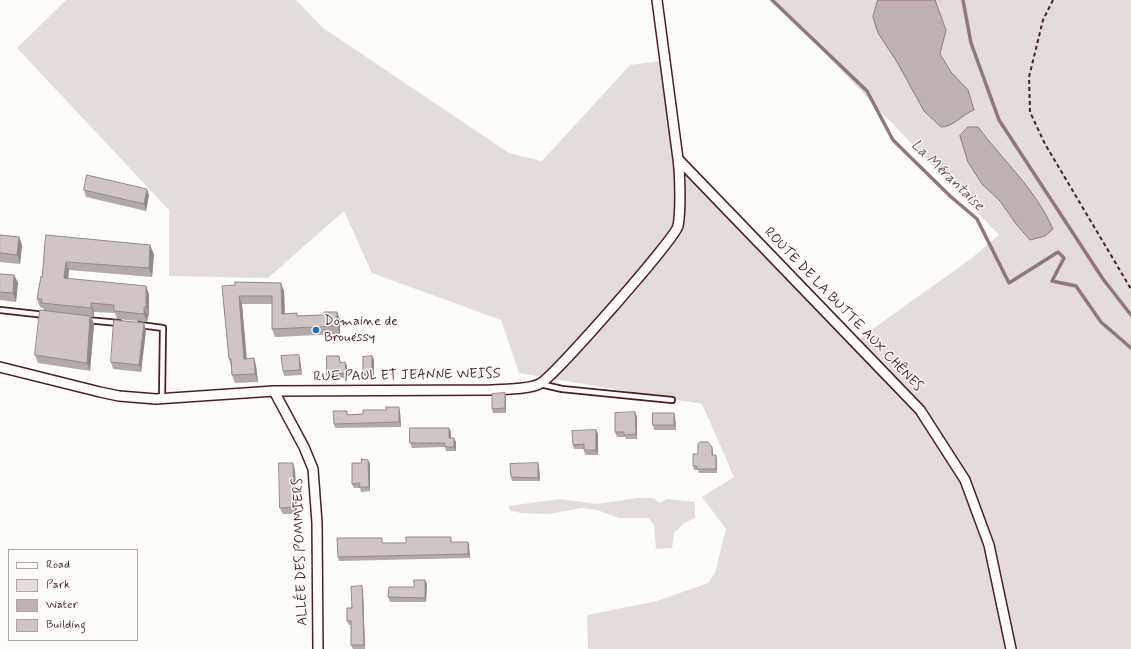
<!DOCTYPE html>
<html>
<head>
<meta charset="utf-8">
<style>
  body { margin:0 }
  #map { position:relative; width:1131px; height:649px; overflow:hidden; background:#fdfcf7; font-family:Mynerve,sans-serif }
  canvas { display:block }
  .legend { position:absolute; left:8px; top:549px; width:130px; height:92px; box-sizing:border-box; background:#fdfcf7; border:1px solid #b5a4a5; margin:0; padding:5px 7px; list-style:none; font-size:12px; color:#4a1f2b }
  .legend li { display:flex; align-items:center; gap:8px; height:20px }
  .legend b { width:20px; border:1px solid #b5a4a5 }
</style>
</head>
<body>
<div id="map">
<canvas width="1131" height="649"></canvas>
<ul class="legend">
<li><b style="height:5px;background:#fdfcf7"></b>Road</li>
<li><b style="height:11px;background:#e3dcda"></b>Park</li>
<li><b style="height:11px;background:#c0b1b1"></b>Water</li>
<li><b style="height:11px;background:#d0c5c4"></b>Building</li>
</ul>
</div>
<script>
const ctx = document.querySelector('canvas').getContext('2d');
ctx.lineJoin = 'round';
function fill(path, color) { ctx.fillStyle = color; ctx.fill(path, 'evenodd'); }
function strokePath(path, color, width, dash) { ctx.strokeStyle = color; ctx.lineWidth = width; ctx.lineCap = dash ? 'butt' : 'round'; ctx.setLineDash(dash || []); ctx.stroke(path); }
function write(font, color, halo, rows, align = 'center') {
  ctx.font = font + ' Mynerve,sans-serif'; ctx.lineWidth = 3; ctx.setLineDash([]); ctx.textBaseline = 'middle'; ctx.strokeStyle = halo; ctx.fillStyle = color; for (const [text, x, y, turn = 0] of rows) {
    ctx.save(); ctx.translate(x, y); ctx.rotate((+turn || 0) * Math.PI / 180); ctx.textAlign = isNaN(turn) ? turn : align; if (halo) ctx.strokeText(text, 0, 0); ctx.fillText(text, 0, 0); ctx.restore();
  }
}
const green = new Path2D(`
  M66 0H296L323 28 509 153 542 161 630 65 659 61 673 157 909 407 860 338 972 258 999 235 774 0H878L873 17C889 60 925 89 956 121L965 113 968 90 951 72 940 54 946 30 935 0H1131V649H588L587 615 657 601 708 583 715 573 726 529 702 497 734 477 702 404 519 373 501 320 372 273 344 211 268 278 169 276V210L17 48ZM977 127C1004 162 1035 188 1052 229L1030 239 1016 224 1000 201 982 184Z
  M637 498H654L659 503 667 499 695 502V518L684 523 674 533 672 548 656 549 654 525 648 518H619L597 510 582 508 548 514 522 513 511 511 508 506 560 499 597 504Z`);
const water = new Path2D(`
  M878 0H935L946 30 940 54 951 72 968 90 974 110C962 114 954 127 941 127L924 111 897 62 878 33 873 17Z
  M968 127H978C1004 162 1035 188 1053 229L1045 236 1030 240 1016 224 1000 201 982 184 968 162 960 136Z`);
const stream = new Path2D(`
  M772 0 867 91 893 140 950 196 977 219 1009 283 1058 252 1064 258 1052 281 1076 286 1101 322 1131 348
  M963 0 971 43 999 120 1103 279 1131 315`);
const path = new Path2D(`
  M1053 0 1043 20 1029 77 1030 112 1045 144 1131 289`);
const service = new Path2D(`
  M0 310 45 315
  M86 320 119 323
  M140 325 163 328 162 399
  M540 384 562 389 672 400`);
const minor = new Path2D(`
  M657 0 678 159 920 410 965 480 989 545 1011 649
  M0 367 100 392 119 396 156 399 274 391 490 390C503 389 530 390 541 383 556 374 675 239 678 226 681 212 680 173 678 159
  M274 391 304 447 313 469 317 523 318 649`);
const wall = new Path2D(`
  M84 190 149 195 146 211 86 197Z
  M0 235 19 237 22 245 20 264 0 262Z
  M46 235 154 254 152 277 69 270 68 279 146 286 149 294V316H148L147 322 117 319 115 313 94 312V317L91 316 94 324 90 371 38 363 35 355 44 310 43 308 40 307 37 299 42 277Z
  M0 274 14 275 18 283 16 302 0 300Z
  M222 286 284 291 285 314 298 316 324 315 337 312 340 320V334L275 337 272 329V304H242L247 358H254L256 366 258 382 235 383 232 375 231 366 229 359Z
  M146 330 141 372 113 369 111 362Z
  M372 356 374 360V376H364L363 372Z
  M300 359 302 375 284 376 283 371Z
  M340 360 341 363 345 362 347 366V378L329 379 327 375Z
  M506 398V413H493L492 409Z
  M400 412 401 427 335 428 334 424 348 415 363 414Z
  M635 412 637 417V439H626L625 437H617L615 432Z
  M674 413 675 417 676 430H654L653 425Z
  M596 430 598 434V455H585L584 450V449H574L573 445Z
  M451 432V438L456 442V451H446L445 447 412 448 410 443Z
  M713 451V455L717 460V473H699L698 470H694L693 466 698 454Z
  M368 460 370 464V491L361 492 360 488H354L352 484 361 463Z
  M538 463 539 467 540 481H512L511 477Z
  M295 470 297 514H283L280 508Z
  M452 542H468L469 546 470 558 339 561 338 557 383 543Z
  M427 584 426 602H390L388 597 414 587Z
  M363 591 365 649H353L351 645V625H349L347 621 352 608Z`);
const shadedWall = new Path2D(`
  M147 189 149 195 146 211 144 204Z
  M19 237 22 245 20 264 17 255Z
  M150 245 154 254 152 277 149 268Z
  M66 262 69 270 67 287 64 278Z
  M14 275 18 283 16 302 13 293Z
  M281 283 284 291 285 322 282 314Z
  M146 286 149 294V316L146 307Z
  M239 296 242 304 247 367 244 359Z
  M91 303 94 312V317L91 308Z
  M144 307 148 316 147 322 144 314Z
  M337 312 340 320V334L337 326Z
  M90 316 94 324 90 371 87 363Z
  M144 323 146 330 141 372 139 365Z
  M299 355 300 359 302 375 300 370Z
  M372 356 374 360V376L372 371Z
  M254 358 256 366 258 382 255 374Z
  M345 362 347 366V378L346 373Z
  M505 393 506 398V413L505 408Z
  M399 407 400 412 401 427 399 422Z
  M635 412 637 417V439L636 434Z
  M674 413 675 417 676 430 674 425Z
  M449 428 451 432V442L449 438Z
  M596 430 598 434V455L596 450Z
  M454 438 456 442V451L454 447Z
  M712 447 713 451V460L712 455Z
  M716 455 717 460V473L716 469Z
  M368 460 370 464V491L369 487Z
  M293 463 295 470 297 514 294 507Z
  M538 463 539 467 540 481 538 478Z
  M468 542 469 546 470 558 468 554Z
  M425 580 427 584 426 602 425 598Z
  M362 586 363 591 365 649 364 645Z`);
const building = new Path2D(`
  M87 175 147 189 144 204 84 190Z
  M0 235 19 237 17 255 0 253Z
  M46 235 150 245 149 268 66 262 64 278 146 286V307H144V314L114 311V305L91 303V308L41 303 42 299H37L41 276 42 277Z
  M0 274 14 275 13 293 0 292Z
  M235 282 281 283 282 314 297 313V316L324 315V312H337V326L272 329V296H239L244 359 254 358 255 374 232 375 231 359H229L222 286 235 285Z
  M40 310 90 316 87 363 35 355Z
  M114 320 144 323 139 365 111 362Z
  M299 355 300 370 283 371 281 356Z
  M327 356H339L340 363 345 362 346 373 327 375Z
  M372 356V371L363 372V357Z
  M505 393V408L492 409V394Z
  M386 407H399V422L334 424 333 411H347V415L363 414V410H386Z
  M635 412 636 434 624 435V432H615V413Z
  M653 413H674V425H653Z
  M410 428H449V438H454V447H445V443H410Z
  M596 430V450H584V444L573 445 572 431Z
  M700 442H708L712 447V455H716V469H697V466H693V454H698V444Z
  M362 459 368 460 369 487H359L360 483 352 484V463H361Z
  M279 463H293L294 507 280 508Z
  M538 463V478L511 477 510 464Z
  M406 537H451V542H468V554L338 557 337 538H382V543H406Z
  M414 580H425V598L388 597 389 587H414Z
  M362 586 364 645H351V621H347V608H352L351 587Z`);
const markers = [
  [316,330,4,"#1f6fb2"]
];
const streetNames = [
  ["ROUTE DE LA BUTTE AUX CHÊNES",843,310,46],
  ["RUE PAUL ET JEANNE WEISS",407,376,-1],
  ["ALLÉE DES POMMIERS",301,552,-92]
];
const poiNames = [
  ["Domaine de",324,322],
  ["Brouëssy",324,338]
];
const waterNames = [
  ["La Mérantaise",947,176,44]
];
fill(green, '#e3dcda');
fill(water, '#c0b1b1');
strokePath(water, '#91777b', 1);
strokePath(stream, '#91777b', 3.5);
strokePath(service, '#4a1f2b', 8);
strokePath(minor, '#4a1f2b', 12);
strokePath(path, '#4a1f2b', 2, [4, 3]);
strokePath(service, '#fdfcf7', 4.5);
strokePath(minor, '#fdfcf7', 9);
fill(wall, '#b3a9a9');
fill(shadedWall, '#928a89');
fill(building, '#d0c5c4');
strokePath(building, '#928a89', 1);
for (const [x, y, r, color] of markers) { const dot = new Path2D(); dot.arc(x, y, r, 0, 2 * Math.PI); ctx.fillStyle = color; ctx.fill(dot); strokePath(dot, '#fdfcf7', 1.5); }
write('14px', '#4a1f2b', '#fdfcf7', streetNames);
write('14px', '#4a1f2b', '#fdfcf7', poiNames, 'left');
write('italic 15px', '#73525a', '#fdfcf7', waterNames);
</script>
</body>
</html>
